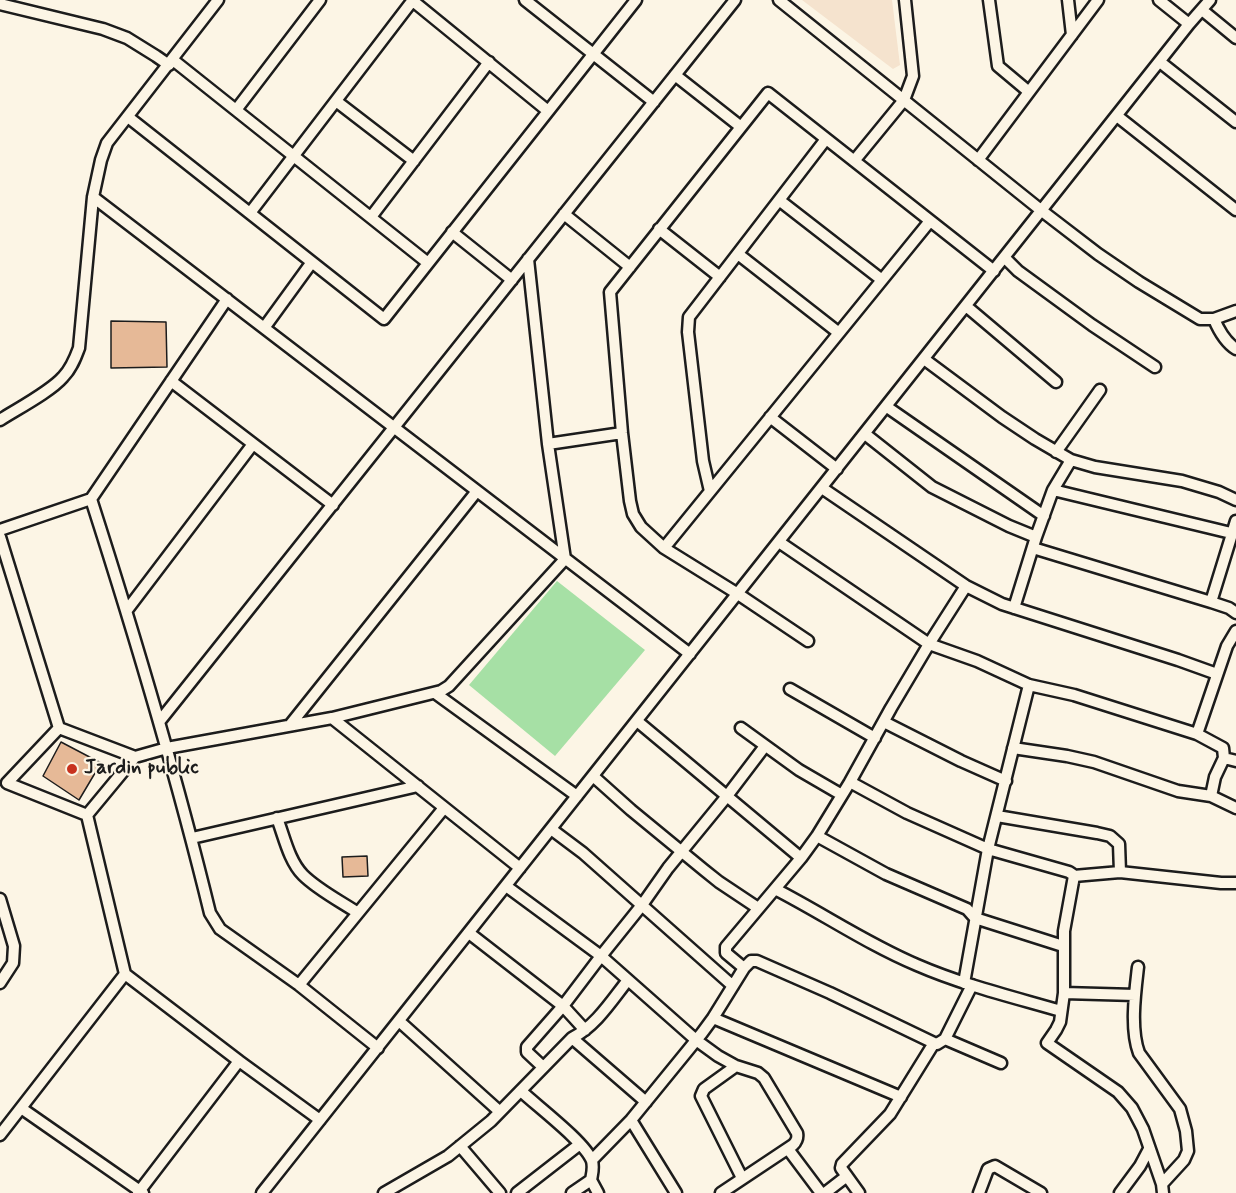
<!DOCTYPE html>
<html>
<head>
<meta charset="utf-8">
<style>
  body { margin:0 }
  canvas { display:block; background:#fcf5e5 }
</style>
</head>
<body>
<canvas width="1236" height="1193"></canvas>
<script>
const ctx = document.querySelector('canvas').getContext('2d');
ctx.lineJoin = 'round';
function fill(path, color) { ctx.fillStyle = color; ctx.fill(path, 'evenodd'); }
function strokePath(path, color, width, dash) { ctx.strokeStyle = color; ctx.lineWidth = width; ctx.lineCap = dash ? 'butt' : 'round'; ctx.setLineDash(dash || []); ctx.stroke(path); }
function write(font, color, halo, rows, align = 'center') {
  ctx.font = font + ' Mynerve,sans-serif'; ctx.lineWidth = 4.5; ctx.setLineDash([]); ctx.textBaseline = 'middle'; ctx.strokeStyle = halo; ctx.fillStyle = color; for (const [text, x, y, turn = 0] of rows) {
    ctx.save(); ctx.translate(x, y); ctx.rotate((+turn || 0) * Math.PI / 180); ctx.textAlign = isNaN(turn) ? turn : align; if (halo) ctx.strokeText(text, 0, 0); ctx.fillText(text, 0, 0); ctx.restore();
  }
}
const built = new Path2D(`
  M802 0H892L900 65 893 69Z`);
const green = new Path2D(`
  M557 581 645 650 555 756 469 685Z`);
const building = new Path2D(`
  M111 321 166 322 167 367 111 368Z
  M61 742 101 763 79 800 43 776Z
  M367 856 368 876 343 877 342 857Z`);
const street = new Path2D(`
  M525 0 654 102
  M779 0 1042 211 1098 254 1139 282 1200 319H1214L1236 311
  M989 0 998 66 1029 92
  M1068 0 1072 35
  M1159 0 1189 24
  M413 1 548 111
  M0 4 103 29 127 38 156 56 169 65
  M1202 10 1236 38
  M173 60 428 263
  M1160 62 1236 122
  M675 75 741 127
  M336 101 414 161
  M236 110 320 0
  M1117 116 1236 210
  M128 117 384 319 636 0
  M978 160 1098 0
  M854 161 904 100 913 76 905 0
  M93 197 690 654
  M779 200 882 280
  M250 213 413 0
  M564 214 630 267
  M371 217 489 62
  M659 229 720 277
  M452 232 512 280
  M738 254 839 333
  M1005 258 1018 271 1092 325 1155 367
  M966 306 1056 382
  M1214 319C1219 331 1225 342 1236 349
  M264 328 312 262
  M924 359 1002 417 1035 439 1071 460 1095 467 1182 481 1219 492 1236 500
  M171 381 333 505
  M887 407 1044 516
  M770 417 837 469
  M0 420C17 409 50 392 63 377 71 369 75 359 79 348L93 197 101 160 107 143 218 0
  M865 434 932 487 1009 526 1036 537
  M548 444 622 433
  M1056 452 1100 390
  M822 488 966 586 1002 604 1178 660 1217 674
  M1053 490 1231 533
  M710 491 703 461 688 332 689 317 826 139
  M91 499C135 636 176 774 210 913L220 929 299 985 378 1048
  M0 530 91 499 227 299
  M0 537 59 728
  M779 542 929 644 977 661 1029 685 1074 695 1197 734 1223 748 1224 758 1215 777 1211 796
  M664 548 930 221
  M1033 548 1211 602 1229 608 1236 613
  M1211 602 1236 521
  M1014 608 1036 537 1053 490 1071 460
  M127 610 253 444
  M808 641 738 594 664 548 641 527 633 514 630 501 622 433 610 292 768 93 994 271
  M790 689 875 738
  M435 693 577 796
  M332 718 520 868
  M637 721 801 858
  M159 722 735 0
  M884 722 961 761 1006 781
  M290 725 477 491
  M59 728 135 757 87 815 7 783Z
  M741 728 799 770 842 795
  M1197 734 1227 646 1236 631
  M1013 748 1067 756 1094 762 1178 791 1211 796 1236 808
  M135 757 167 748 332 718 441 691 449 686 565 559 548 444 528 259
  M1224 758 1236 761
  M593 776 631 810 704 870 719 882 758 908
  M850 782 907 813 988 849 1069 872 1072 874 1074 876 1120 872 1221 883H1236
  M997 816 1097 833 1110 836 1119 844 1120 872
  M277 818C284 836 289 861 303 875 318 890 340 901 358 913
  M551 829 583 853 733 986
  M817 836 886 874 967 909 975 918 1063 946
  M192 838 418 786
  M1074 876 1064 931V993L1060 1022 1056 1030 1047 1043 1118 1092 1132 1108 1143 1129 1162 1184 1163 1193
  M506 886 601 956 696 1040 718 1056 736 1066 758 1073 764 1078 797 1133C798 1138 797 1141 793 1145L721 1193
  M775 889C822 913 867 944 917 965 963 985 1013 997 1061 1011
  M0 899 14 946 13 963 0 983
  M469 933 563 1006 585 1030
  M1138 967C1135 993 1130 1029 1139 1053L1180 1109 1186 1131 1188 1151 1184 1160 1162 1184
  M744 968 726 953V947L801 858 817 836 850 782 891 708 929 644 966 586
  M125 974 239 1061 320 1120
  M964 983 988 849 1029 685
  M299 985 444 808
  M1064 993 1135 995
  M713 1018 901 1097
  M399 1021 499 1111
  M572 1038 646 1102
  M945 1039 1001 1063
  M736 1066 704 1089 701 1096 742 1178
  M543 1067 527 1052V1047L563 1006 601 956 642 905 668 868 727 796 765 746
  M521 1091C537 1106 586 1143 592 1161 594 1168 592 1174 591 1180L598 1193
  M21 1108 143 1193
  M631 1120 676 1193
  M0 1135 125 974 87 815
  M460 1146 500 1193
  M788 1149 821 1193
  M592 1160 631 1120 702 1033 713 1018 744 968 751 961H757L830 993 934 1043 937 1044 945 1039 972 985
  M138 1193 239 1061
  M262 1193 1189 24 1210 0
  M384 1193 448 1156 491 1121 572 1038C596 1026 612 1000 628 980
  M517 1193 580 1144
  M572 1193 591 1180
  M825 1193 847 1176
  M859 1193 841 1168 842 1164 890 1114 934 1043
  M979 1193 988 1169 995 1166 1041 1193
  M1120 1193 1140 1166 1149 1149`);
const markers = [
  [72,769,6,"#c8321e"]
];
const poiNames = [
  ["Jardin public",84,769]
];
fill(built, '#f5e3ce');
fill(green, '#a6e0a5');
fill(building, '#e6b997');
strokePath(building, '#1c1c1c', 1.5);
strokePath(street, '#1c1c1c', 15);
strokePath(street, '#fcf5e5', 10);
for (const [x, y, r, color] of markers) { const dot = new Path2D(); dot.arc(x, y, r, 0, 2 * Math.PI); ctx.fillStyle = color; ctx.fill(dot); strokePath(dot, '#fcf5e5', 2); }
write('bold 21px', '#1c1c1c', '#fcf5e5', poiNames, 'left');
</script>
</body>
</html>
